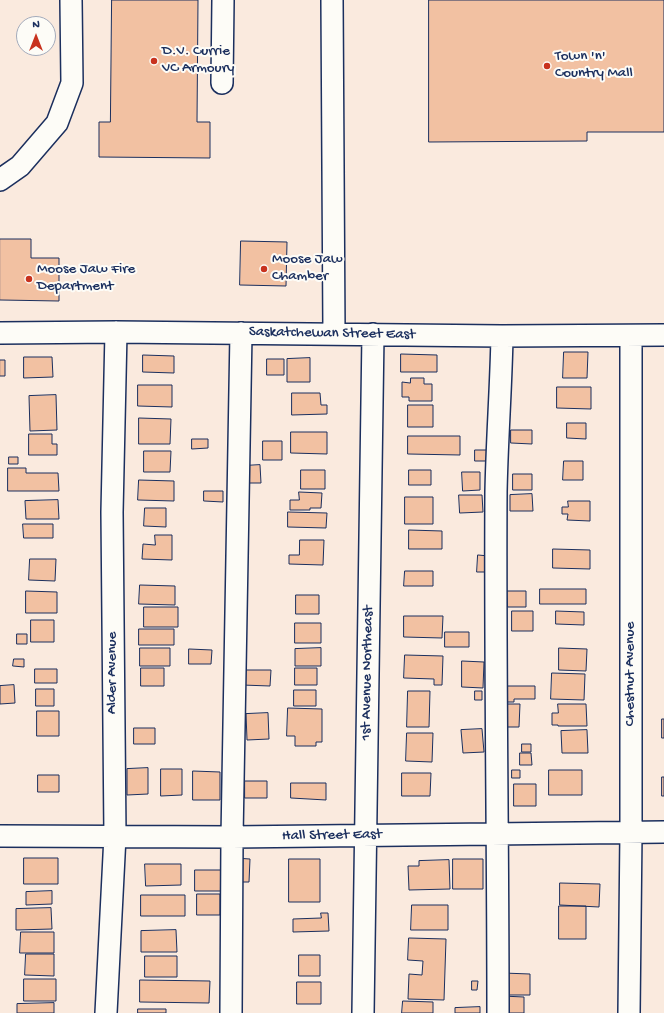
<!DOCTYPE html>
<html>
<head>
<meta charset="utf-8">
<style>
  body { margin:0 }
  #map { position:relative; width:664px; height:1013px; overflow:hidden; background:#faeade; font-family:"Gochi Hand",sans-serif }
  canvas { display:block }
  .north { position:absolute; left:16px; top:16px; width:40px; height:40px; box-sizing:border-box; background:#fdfcf7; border:1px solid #a3aaba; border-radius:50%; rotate:0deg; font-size:11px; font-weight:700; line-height:16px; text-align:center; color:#1b2f5e }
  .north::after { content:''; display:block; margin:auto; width:14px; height:18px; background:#c8321e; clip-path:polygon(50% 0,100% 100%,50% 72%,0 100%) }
</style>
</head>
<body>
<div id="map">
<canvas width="664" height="1013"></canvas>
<div class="north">N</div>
</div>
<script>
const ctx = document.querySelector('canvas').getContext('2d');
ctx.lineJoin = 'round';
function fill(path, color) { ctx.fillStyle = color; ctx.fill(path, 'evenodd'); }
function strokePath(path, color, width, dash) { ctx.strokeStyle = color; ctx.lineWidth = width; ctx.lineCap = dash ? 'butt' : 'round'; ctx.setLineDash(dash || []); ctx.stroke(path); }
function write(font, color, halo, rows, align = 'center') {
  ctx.font = font + ' "Gochi Hand",sans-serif'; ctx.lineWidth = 4; ctx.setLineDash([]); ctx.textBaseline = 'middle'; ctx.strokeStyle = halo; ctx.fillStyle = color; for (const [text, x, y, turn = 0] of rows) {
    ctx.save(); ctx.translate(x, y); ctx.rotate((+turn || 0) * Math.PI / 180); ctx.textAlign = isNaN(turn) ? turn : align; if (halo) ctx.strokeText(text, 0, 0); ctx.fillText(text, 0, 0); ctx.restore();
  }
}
const building = new Path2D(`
  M112 0H198L197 122H210V158L99 157V122H110Z
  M429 0H664V132H587V141L429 142Z
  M0 239H31V258H59V301L0 300Z
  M241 241 287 242 286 286 240 285Z
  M564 352H588L587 378H563Z
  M401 354 437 355V372H401Z
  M143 355 174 356V373L143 372Z
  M24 357H52L53 377 24 378Z
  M310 358V382H287V359Z
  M267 359H284V375H267Z
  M0 360H5V376H0Z
  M411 378H424V384H432V401H409V397H402V382L410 383Z
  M138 385H172V407L138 406Z
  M557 387H591V409L557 408Z
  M292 393H320L321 405H327V414L292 415Z
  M56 395 57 430 30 431 29 396Z
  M408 405H433V427H408Z
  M139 418 171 419 170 444H139Z
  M567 423H586V439L567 438Z
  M511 430H532V444L511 443Z
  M291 432H327V454L291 453Z
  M29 434H52V444H57V455H29Z
  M408 436H460V455L408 454Z
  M192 439H208V448L192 449Z
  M263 441H282V460H263Z
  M475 450H488V461H475Z
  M144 451H171L170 472H144Z
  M9 457H18V464H9Z
  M564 461H583V480H563Z
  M260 465 261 483H243V466Z
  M8 468H26V473H58L59 491H8Z
  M301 470H325V489H301Z
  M409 470H431V485H409Z
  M462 472H480V490L463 491Z
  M513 474H532V490H513Z
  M139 480 174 481V501L138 500Z
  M204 491H223V502L204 501Z
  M299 492 322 493 321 508H310V510H290V500H299Z
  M532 494 533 511H510V495Z
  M459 495H482L483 512 460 513Z
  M405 497H433V524H405Z
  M58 500 59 519H26L25 501Z
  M568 501H590V521L567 520 568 514H562V507H568Z
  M145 508H166V527L144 526Z
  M288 512 327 513 326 528 288 527Z
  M23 524H53V538H24Z
  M409 530 442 531V549H409Z
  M155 535H172V560L142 559 143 544 155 545Z
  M300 540H324L323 565 289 564V555H299Z
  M553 549 590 550V569L553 568Z
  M478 555 489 556V572H477Z
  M30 559H56L55 581 29 580Z
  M405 571H433V586H404Z
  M140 585 175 586V605L139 604Z
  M540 589H586V604H540Z
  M26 591 57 592V613H26Z
  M507 591H526V607H508Z
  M296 595H319V614H296Z
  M144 607H178V627H144Z
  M512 611H533V631H512Z
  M556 611 584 612V625L556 624Z
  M404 616H443L442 638 404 637Z
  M31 620H54V642H31Z
  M295 623H321V643H295Z
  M139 629H174V645H139Z
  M445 632H469V647H445Z
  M17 634H27V644H17Z
  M140 648H170V666H140Z
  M321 648V666H295V649Z
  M559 648 587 649 586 671 559 670Z
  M189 649 212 650 211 664H189Z
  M405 655 443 656 442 685H434V679L404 678Z
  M14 659H24V667L13 666Z
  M462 661 484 662 483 688 462 687Z
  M141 668H164V686H141Z
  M295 668H317V685H295Z
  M35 669H57V683H35Z
  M242 670H271L270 686 242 685Z
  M552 673 585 674 584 700 551 699Z
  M14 685 15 703 0 704V686Z
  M507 686H535V699H514V702H507Z
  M36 689H54V706H36Z
  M294 690H316V706H294Z
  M408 691H430L429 727H407Z
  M475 691H482V700H475Z
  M507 704H520L519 727H506Z
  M558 704H586L587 726H558V725H552V713H558Z
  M288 708 322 709V742H316V746H295V736H287Z
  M37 711H59V736H37Z
  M268 713 269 739 247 740 246 714Z
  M662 719H664V738H662Z
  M134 728H155V744H134Z
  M482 729 484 752 463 753 461 730Z
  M587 730 588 753H562L561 731Z
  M407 733H433L432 762 406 761Z
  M522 744H531V752H522Z
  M520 753H531L532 765H520Z
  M148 768V794L127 795V769Z
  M161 769H182V795L161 796Z
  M512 770H520V778H512Z
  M549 770H582V795H549Z
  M193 771 220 772V800H193Z
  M402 773H431L430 796H402Z
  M38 775H59V792H38Z
  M662 777H664V796H662Z
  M245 781H267V798H245Z
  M291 783H326V800L291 798Z
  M514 784H536V806H514Z
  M24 858H58V884H24Z
  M235 858 250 859 249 882H235Z
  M289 859H320V902H289Z
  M453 859H483V889H453Z
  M449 860 450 889 409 890 408 866H419V861Z
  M145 864H181V885L146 886Z
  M195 870H223V891H195Z
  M560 883 600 884 599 907 560 905Z
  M52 891V904L26 905V892Z
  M197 894H220V915H197Z
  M141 895H185V916H141Z
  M412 905H448V930H411Z
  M559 906H586V939H559Z
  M51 908 52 929 16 930V909Z
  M321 913H328L329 931 293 932V919L321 918Z
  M176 930 177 952H141V931Z
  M21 932H54V953H20Z
  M409 938 446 939 444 1000 408 999 409 974 422 975 423 961 408 960Z
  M26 954H54V976L25 975Z
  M299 955H320V976H299Z
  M145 956H177V977H145Z
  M503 973 530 974V995H503Z
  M24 979H56V1001H24Z
  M140 980 210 981 209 1003 140 1002Z
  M472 981H478L477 990H472Z
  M297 982H321V1004H297Z
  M502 996 524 997V1013H502Z
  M403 1001 433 1002V1013H402Z
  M54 1003V1013H17V1004Z
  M480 1007V1013H455V1008Z
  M138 1009H166V1013H138Z`);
const minor = new Path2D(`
  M332 0 334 333
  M222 83 223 0
  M0 180 20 166 57 123 72 83 71 0
  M0 333 116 332 502 336 664 335
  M0 836 232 837 664 832
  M106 1013 115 836 112 512 116 332
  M231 1013 232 837 241 333
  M363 1013 373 334
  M498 1013C498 839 495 666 496 492 497 440 501 388 502 336
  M629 1013 631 832V336`);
const markers = [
  [154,61,4,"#c8321e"],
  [547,66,4,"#c8321e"],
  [264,269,4,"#c8321e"],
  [29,279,4,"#c8321e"]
];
const poiNames = [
  ["D.V. Currie",162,52],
  ["VC Armoury",162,69],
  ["Town 'n'",555,57],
  ["Country Mall",555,74],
  ["Moose Jaw",272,260],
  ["Chamber",272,277],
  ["Moose Jaw Fire",37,270],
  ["Department",37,287]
];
const streetNames = [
  ["Saskatchewan Street East",332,334,1],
  ["Alder Avenue",113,673,-90],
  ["1st Avenue Northeast",368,673,-89],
  ["Chestnut Avenue",631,674,-90],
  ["Hall Street East",332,836,-1]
];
fill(building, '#f2c1a2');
strokePath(building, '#1b2f5e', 1);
strokePath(minor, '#1b2f5e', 24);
strokePath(minor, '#fdfcf7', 21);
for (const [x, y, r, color] of markers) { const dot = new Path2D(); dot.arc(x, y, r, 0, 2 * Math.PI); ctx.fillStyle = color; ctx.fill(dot); strokePath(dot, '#fdfcf7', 1.5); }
write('15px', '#1b2f5e', '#fdfcf7', poiNames, 'left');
write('15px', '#1b2f5e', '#fdfcf7', streetNames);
</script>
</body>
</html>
